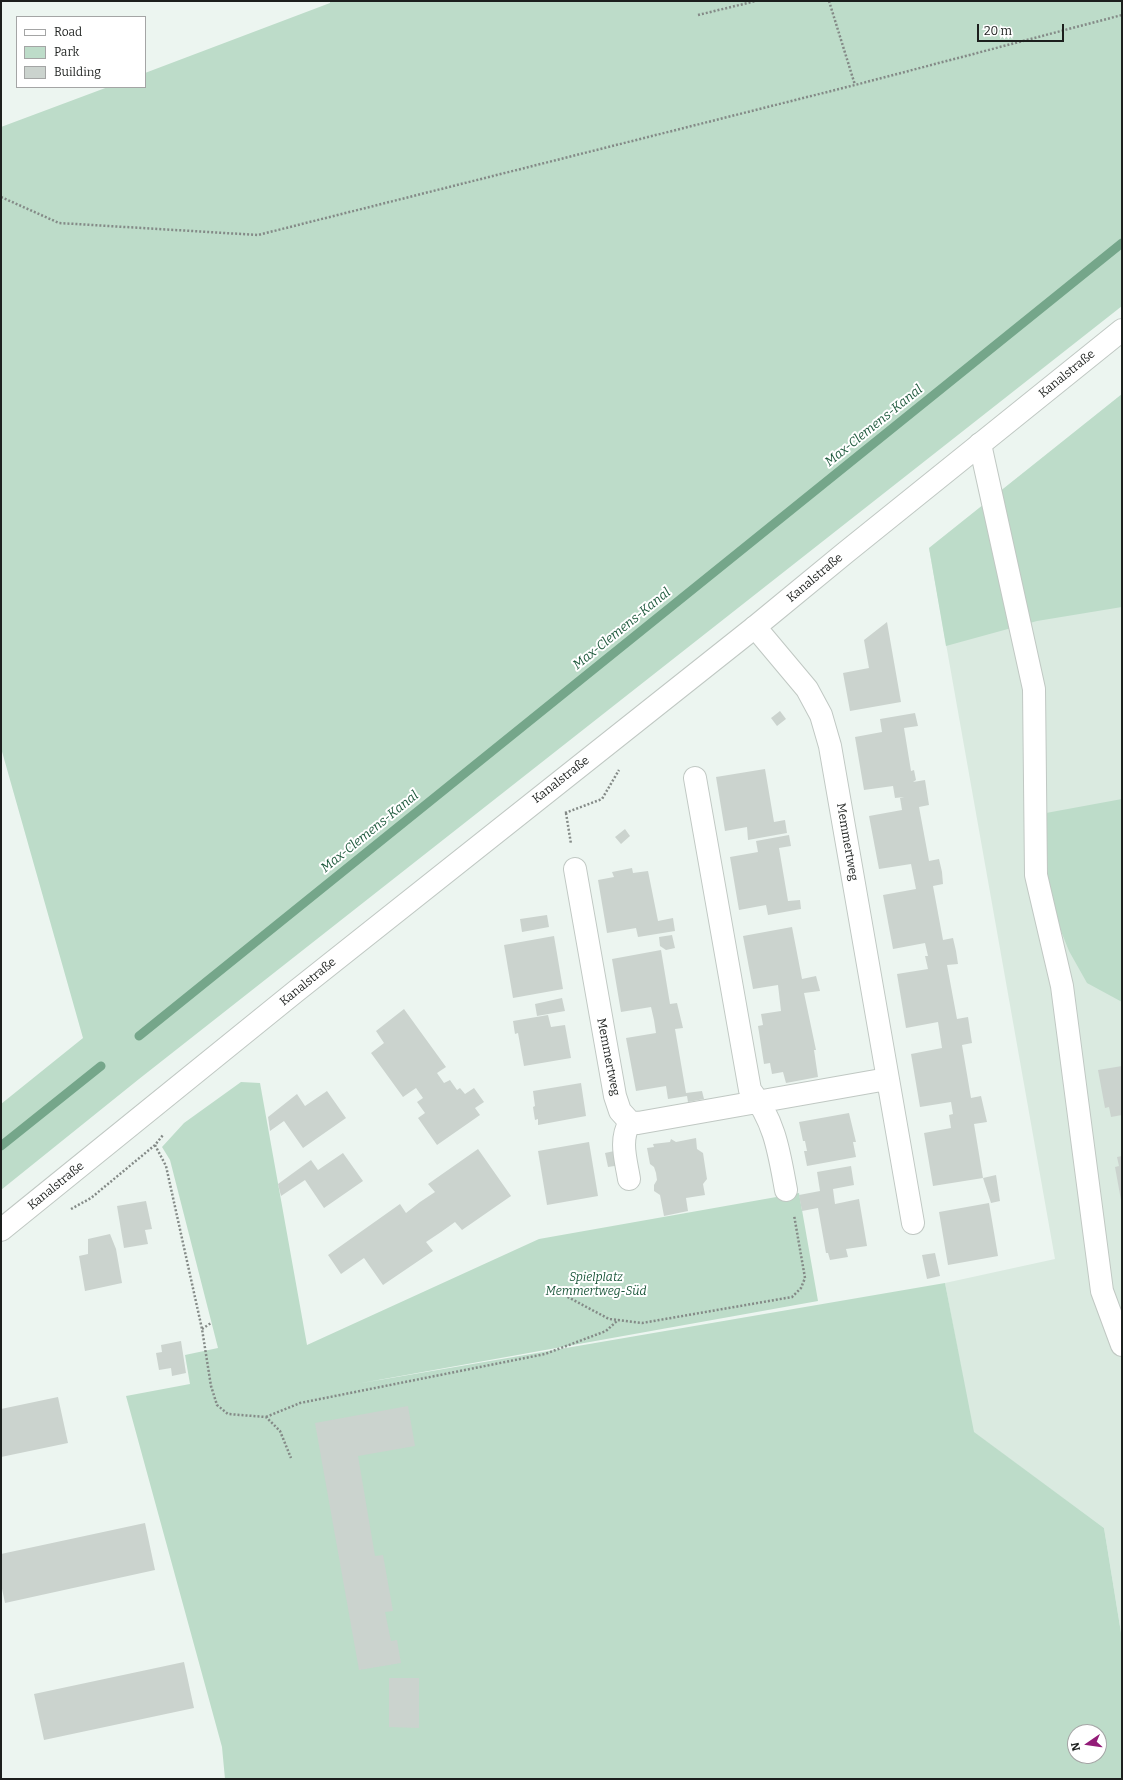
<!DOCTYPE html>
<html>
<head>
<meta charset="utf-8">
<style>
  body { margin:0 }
  #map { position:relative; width:1123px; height:1780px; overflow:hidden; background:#ecf5f0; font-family:Bitter,serif }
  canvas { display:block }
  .frame { position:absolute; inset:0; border:2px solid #1c1f1d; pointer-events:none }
  .legend { position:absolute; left:16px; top:16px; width:130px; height:72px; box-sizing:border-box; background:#fff; border:1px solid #a4a5a5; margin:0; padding:5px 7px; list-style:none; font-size:12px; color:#1c1f1d }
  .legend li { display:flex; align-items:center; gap:8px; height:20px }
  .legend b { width:20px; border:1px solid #a4a5a5 }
  .north { position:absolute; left:1067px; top:1724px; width:40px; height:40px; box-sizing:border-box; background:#fff; border:1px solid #a4a5a5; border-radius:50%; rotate:257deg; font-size:11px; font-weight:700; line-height:16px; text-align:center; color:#1c1f1d }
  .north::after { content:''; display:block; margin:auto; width:14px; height:18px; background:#931c78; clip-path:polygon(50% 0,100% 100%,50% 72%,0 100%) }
  .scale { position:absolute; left:977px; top:24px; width:87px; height:18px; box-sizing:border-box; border:2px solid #1c1f1d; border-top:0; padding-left:5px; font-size:12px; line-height:14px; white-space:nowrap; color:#1c1f1d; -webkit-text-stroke:3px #fff; paint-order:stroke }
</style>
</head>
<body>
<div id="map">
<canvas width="1123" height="1780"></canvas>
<div class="frame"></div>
<ul class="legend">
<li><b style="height:5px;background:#fff"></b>Road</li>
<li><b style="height:11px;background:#bddcc9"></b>Park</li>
<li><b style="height:11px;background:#cbd3ce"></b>Building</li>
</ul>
<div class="north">N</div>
<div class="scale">20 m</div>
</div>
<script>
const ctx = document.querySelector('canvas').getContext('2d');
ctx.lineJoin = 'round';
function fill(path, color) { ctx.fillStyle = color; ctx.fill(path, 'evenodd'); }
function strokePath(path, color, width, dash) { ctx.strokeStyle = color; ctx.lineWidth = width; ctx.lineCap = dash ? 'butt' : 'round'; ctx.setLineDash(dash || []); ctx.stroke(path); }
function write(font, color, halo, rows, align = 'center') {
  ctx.font = font + ' Bitter,serif'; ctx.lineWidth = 4; ctx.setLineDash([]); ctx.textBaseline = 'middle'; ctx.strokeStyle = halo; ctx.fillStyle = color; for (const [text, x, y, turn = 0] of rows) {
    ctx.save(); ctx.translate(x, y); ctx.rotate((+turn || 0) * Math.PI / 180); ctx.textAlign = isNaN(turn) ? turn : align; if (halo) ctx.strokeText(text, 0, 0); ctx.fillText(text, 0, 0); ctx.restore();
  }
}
const built = new Path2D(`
  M1122 394V1639L1104 1528 973 1432 945 1283 1055 1259 929 548Z`);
const green = new Path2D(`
  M330 1H1122V306L139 1079 1 1190V1104L83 1038 1 748V127L108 87H145V73L330 3Z
  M1122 394V607L1037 621 946 646 929 548Z
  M1122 799V1002L1087 983 1069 951 1055 916 1048 888 1046 813Z
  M241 1082 260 1083 307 1345 539 1239 799 1193 818 1301 356 1384 945 1283 974 1432 1104 1528 1122 1639V1779H225L222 1747 126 1396 190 1384 185 1355 218 1348 170 1160 162 1147 184 1123ZM1075 1732H1099V1756H1075Z`);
const stream = new Path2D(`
  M139 1036 1122 243
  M1 1146 101 1066`);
const building = new Path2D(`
  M887 622 901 702 850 711 843 673 869 668 864 640Z
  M780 711 786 719 777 726 771 718Z
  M915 713 918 726 904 728 911 771 914 770 916 780 913 782 925 780 929 805 919 807 929 861 939 859 942 872 943 884 933 886 943 940 953 938 956 951 958 964 947 965 957 1019 968 1017 972 1043 962 1045 971 1098 981 1096 987 1122 974 1124 983 1178 933 1186 924 1133 951 1128 949 1115 953 1114 951 1102 920 1107 911 1054 942 1048 938 1022 906 1028 897 974 928 969 925 956H928L925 943 893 949 883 895 916 889 911 864 879 869 869 816 902 810 900 798 904 797 895 798 893 786 864 790 855 737 882 732 880 719Z
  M765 769 774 822 785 820 787 833 748 840 747 827 725 831 716 777Z
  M625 829 630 836 621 844 615 837Z
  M789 835 791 846 779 848 788 901 800 900 801 909 768 915 766 905 739 910 730 857 758 852 756 841Z
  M632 868 633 873 648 871 658 921 673 918 675 931 638 937 636 928 607 933 598 880 614 877 612 872Z
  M547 915 549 927 522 932 520 919Z
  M792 927 802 979 816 976 820 991 804 993 816 1050H814L818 1077 786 1083 783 1072 772 1074 770 1063 764 1064 758 1026 763 1025 761 1014 781 1011 778 985 753 989 743 936Z
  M672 935 675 948 666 950 660 946 659 937Z
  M554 936 563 989 513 998 504 945Z
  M661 950 670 1004 677 1003 683 1028 675 1029 686 1093 702 1091 704 1099 688 1102 687 1096 668 1099 666 1086 636 1091 626 1038 656 1033 654 1020 651 1007 621 1012 612 959Z
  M562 998 565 1011 537 1016 535 1004Z
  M404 1009 446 1067 437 1073 444 1083 450 1080 457 1090 460 1088 465 1094 474 1088 484 1102 475 1108 480 1115 437 1145 418 1118 425 1113 417 1102 423 1098 416 1088 403 1097 371 1053 384 1043 376 1031Z
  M548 1015 551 1027 565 1025 571 1058 524 1066 518 1033 515 1034 513 1021Z
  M1122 1066V1115L1111 1117 1109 1107 1105 1108 1098 1070Z
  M581 1083 586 1116 538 1125V1119L535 1120 533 1107 535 1106 533 1091Z
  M327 1091 346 1118 303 1148 284 1121 270 1131 268 1117 297 1094 305 1106Z
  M849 1113 856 1142H853L856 1157 807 1166 804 1151H807L805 1141H803L799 1122Z
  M696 1138 697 1149 703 1153 707 1179 703 1184 705 1195 686 1198 688 1211 664 1216 660 1195 654 1191V1185L657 1180 656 1173 654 1167 650 1164 647 1148 654 1147 653 1144 670 1142 671 1139 676 1142Z
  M589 1142 598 1196 547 1205 538 1151Z
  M478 1149 511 1196 462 1230 455 1222 441 1232 426 1242 433 1251 383 1285 364 1258 341 1274 328 1255 400 1204 406 1213 420 1202 435 1192 428 1184Z
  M619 1150 621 1165 608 1167 605 1153Z
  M343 1153 363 1181 324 1208 305 1180 281 1196 278 1184 311 1160 318 1170Z
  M1122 1156V1200H1121L1115 1167 1119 1166 1117 1157Z
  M851 1166 854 1185 833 1189 835 1204 859 1199 867 1246 846 1249 848 1257 830 1260 828 1253H826L818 1208 802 1211 799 1195 820 1191 817 1172Z
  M996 1175 1000 1201 991 1203 983 1178Z
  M146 1201 152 1229 145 1230 148 1244 124 1248 117 1206Z
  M989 1203 998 1256 948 1265 939 1212Z
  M110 1234 116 1249 122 1283 85 1291 79 1256 88 1254V1239Z
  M935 1253 940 1276 927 1279 922 1255Z
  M181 1341 186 1373 172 1376 171 1368 159 1370 156 1353 162 1352 161 1345Z
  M58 1397 68 1443 1 1457V1409Z
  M408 1406 415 1446 358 1456 375 1556 383 1555 393 1611 385 1612 391 1641 397 1640 401 1663 359 1670 315 1423Z
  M145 1523 155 1570 5 1603 1 1584V1554Z
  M184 1662 194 1708 44 1740 34 1694Z
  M389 1678H419V1728L389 1727Z`);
const path = new Path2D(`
  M829 1 855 85
  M698 15 756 1
  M1 197 59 223 258 235 855 85 1122 15
  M565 813 602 799 619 770
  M566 813 571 844
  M155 1145 166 1166 202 1329 211 1386 217 1405 228 1414 266 1417 280 1431 291 1458
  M71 1209 91 1198 155 1145 163 1135
  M564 1295 609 1319 642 1323 792 1297 801 1288 805 1278 794 1215
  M202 1329 211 1323
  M266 1417 300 1403 545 1354 606 1331 618 1320`);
const minor = new Path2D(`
  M980 444 1034 689 1036 875 1062 986 1102 1291 1122 1345
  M755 627 807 689 821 715 830 746 913 1223
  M695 778 750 1090C775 1121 779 1152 786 1190
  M575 869 615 1096 620 1111 630 1122 638 1123 887 1079
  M629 1179C626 1160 619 1140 630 1122`);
const major = new Path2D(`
  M1 1230 295 992 755 627 845 553 1122 330`);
const streetNames = [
  ["Kanalstraße",1067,374,-39],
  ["Kanalstraße",815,578,-40],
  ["Kanalstraße",561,780,-38],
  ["Memmertweg",847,842,80],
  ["Kanalstraße",308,982,-39],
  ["Memmertweg",608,1057,79],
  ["Kanalstraße",56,1186,-39]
];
const parkNames = [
  ["Spielplatz",596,1278],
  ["Memmertweg-Süd",596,1292]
];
const waterNames = [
  ["Max-Clemens-Kanal",874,426,-39],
  ["Max-Clemens-Kanal",622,629,-39],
  ["Max-Clemens-Kanal",370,832,-39]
];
fill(built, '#daeae0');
fill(green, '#bddcc9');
strokePath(stream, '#75a68a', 9);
fill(building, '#cbd3ce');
strokePath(minor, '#c0c8c3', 24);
strokePath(major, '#c0c8c3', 24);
strokePath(path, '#848a87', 2.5, [2, 2]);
strokePath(minor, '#fff', 22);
strokePath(major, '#fff', 22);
write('12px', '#1c1f1d', '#fff', streetNames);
write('italic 12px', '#1d583c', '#fff', parkNames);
write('italic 13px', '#1e593c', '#fff', waterNames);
</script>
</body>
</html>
